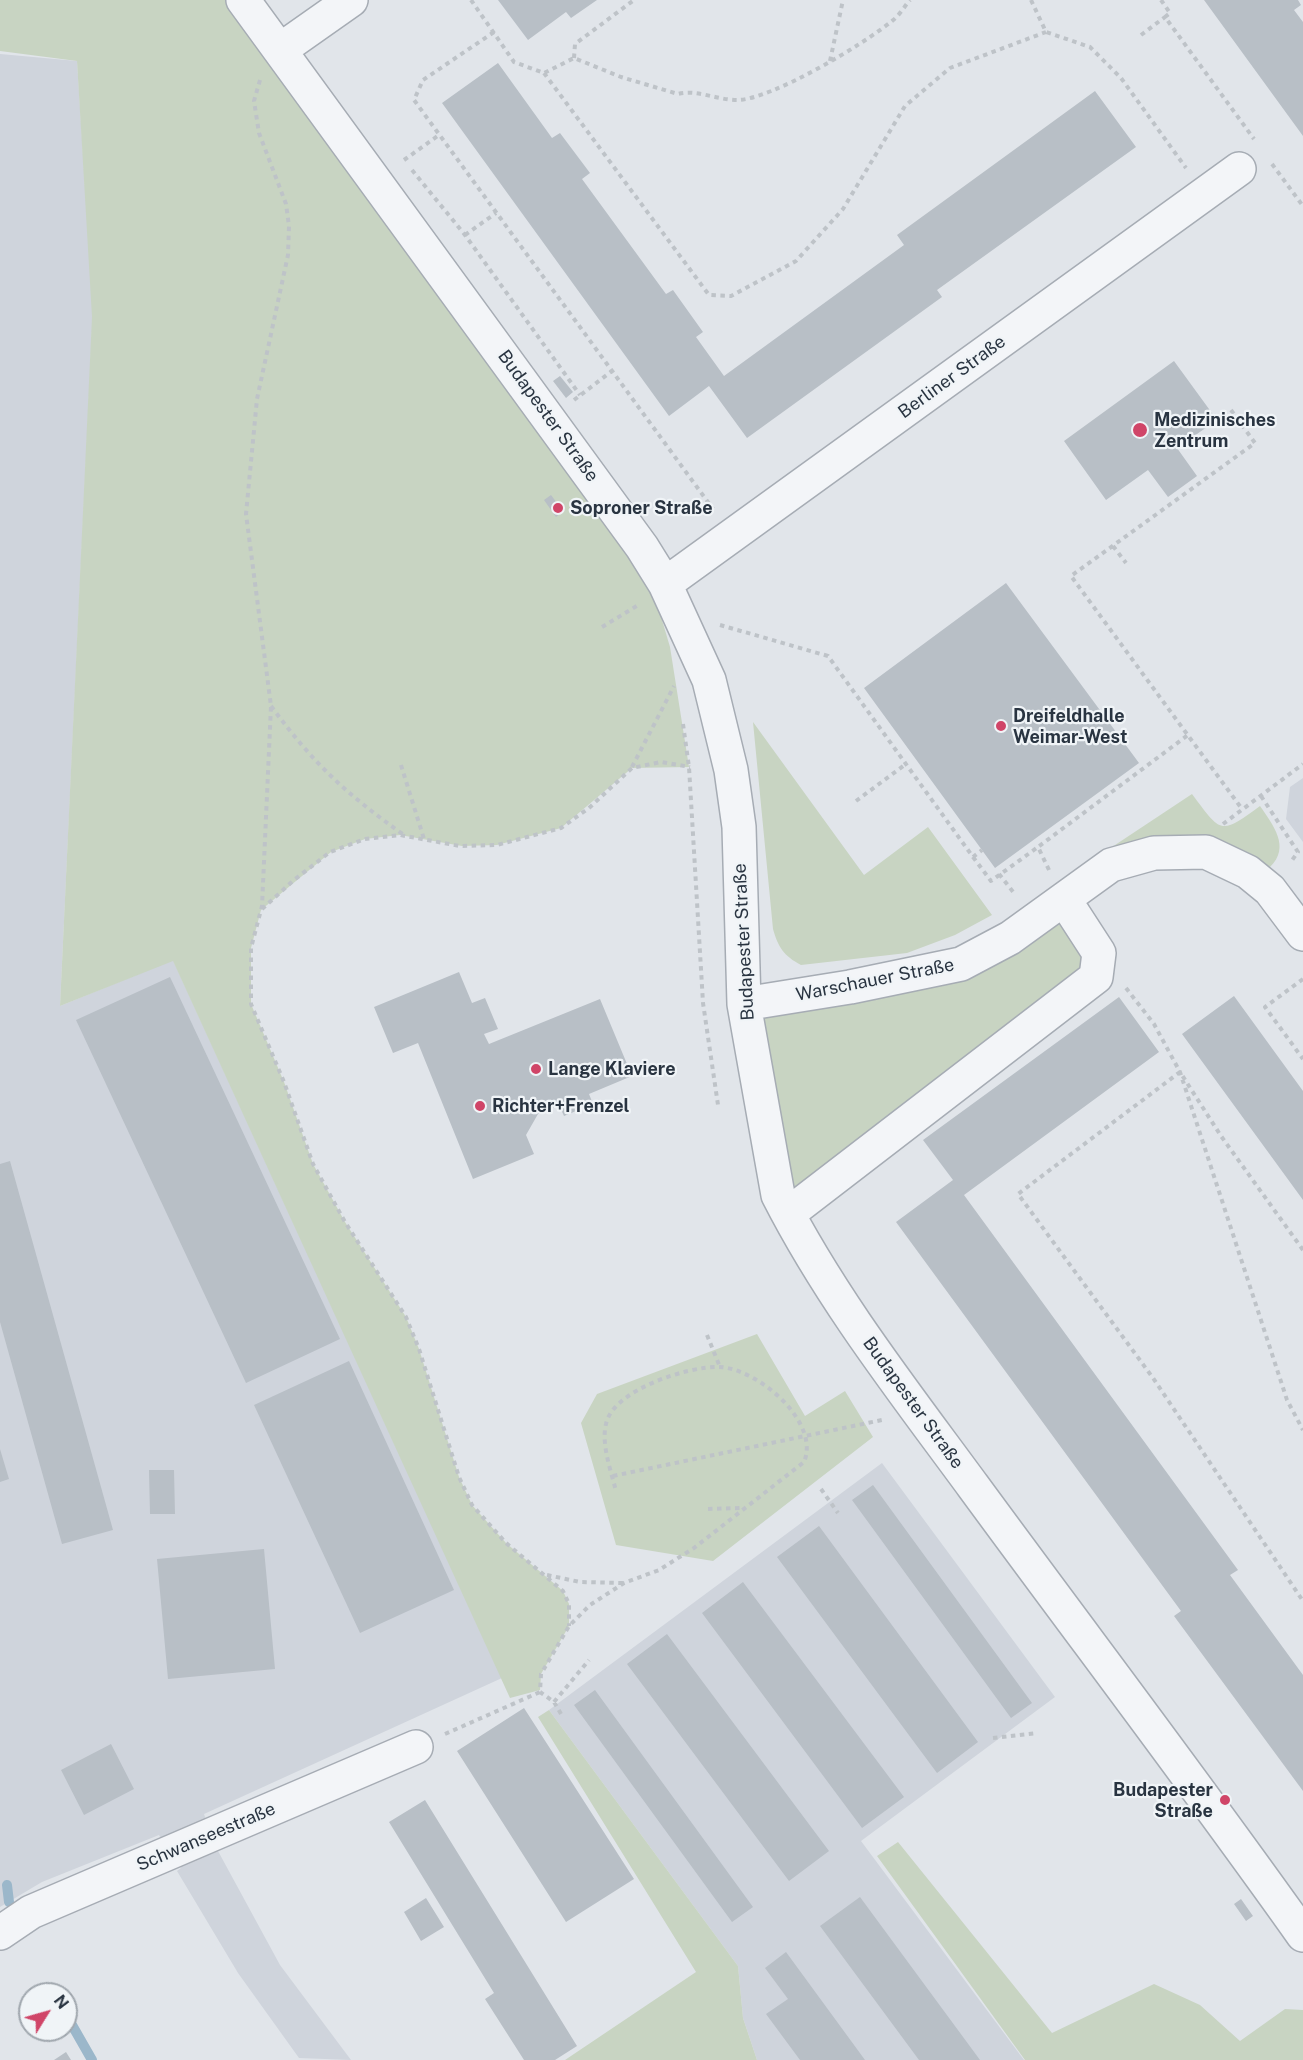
<!DOCTYPE html>
<html>
<head>
<meta charset="utf-8">
<style>
  body { margin:0 }
  #map { position:relative; width:1303px; height:2060px; overflow:hidden; background:#e1e5ea; font-family:"Public Sans",sans-serif }
  canvas { display:block }
  .north { position:absolute; left:18px; top:1982px; width:60px; height:60px; box-sizing:border-box; background:#f0f4f7; border:2px solid #a0a7ae; border-radius:50%; rotate:53deg; font-size:16px; font-weight:700; line-height:24px; text-align:center; color:#293441 }
  .north::after { content:''; display:block; margin:auto; width:21px; height:27px; background:#d04568; clip-path:polygon(50% 0,100% 100%,50% 72%,0 100%) }
</style>
</head>
<body>
<div id="map">
<canvas width="1303" height="2060"></canvas>
<div class="north">N</div>
</div>
<script>
const ctx = document.querySelector('canvas').getContext('2d');
ctx.lineJoin = 'round';
function fill(path, color) { ctx.fillStyle = color; ctx.fill(path, 'evenodd'); }
function strokePath(path, color, width, dash) { ctx.strokeStyle = color; ctx.lineWidth = width; ctx.lineCap = dash ? 'butt' : 'round'; ctx.setLineDash(dash || []); ctx.stroke(path); }
function write(font, color, halo, rows, align = 'center') {
  ctx.font = font + ' "Public Sans",sans-serif'; ctx.lineWidth = 4.5; ctx.setLineDash([]); ctx.textBaseline = 'middle'; ctx.strokeStyle = halo; ctx.fillStyle = color; for (const [text, x, y, turn = 0] of rows) {
    ctx.save(); ctx.translate(x, y); ctx.rotate((+turn || 0) * Math.PI / 180); ctx.textAlign = isNaN(turn) ? turn : align; if (halo) ctx.strokeText(text, 0, 0); ctx.fillText(text, 0, 0); ctx.restore();
  }
}
const built = new Path2D(`
  M0 54 77 61 93 310 60 1006 173 960 502 1678 204 1814 207 1823 202 1825 213 1853 218 1851 280 1965 351 2060 299 2058 238 1973 177 1871 181 1868 168 1840 163 1842 159 1835 42 1882 0 1907Z
  M1303 778V842L1286 819 1290 787Z
  M882 1463 1055 1697 861 1841 1024 2060H757L743 2018 738 1966 549 1710Z`);
const green = new Path2D(`
  M0 0H227L631 552 657 603 670 647 689 767 632 768 561 828 497 845 462 846 400 835 365 839 331 852 261 910 251 948V1004L284 1082 313 1164 345 1222 406 1317 419 1349 459 1477 472 1505 506 1543 563 1591 569 1604V1626L541 1674 540 1690 510 1698 173 961 60 1006 92 317 77 61 0 51Z
  M753 722 864 875 928 827 992 915 955 935 907 953 801 965C784 956 778 947 773 929Z
  M1192 794C1222 834 1220 835 1260 806 1273 825 1291 847 1270 867 1201 828 1181 827 1106 851Z
  M1058 920 1088 963 794 1188 757 1017Z
  M757 1334 805 1416 845 1391 873 1437 713 1561 616 1545 581 1423 597 1394Z
  M549 1710 738 1966 743 2018 757 2060H565L696 1972 538 1717Z
  M898 1842 1052 2033 1154 1984 1200 2005 1240 2041 1285 2009 1303 2010V2060H1025L877 1856Z`);
const stream = new Path2D(`
  M7 1885 9 1902
  M68 2018 92 2060`);
const building = new Path2D(`
  M498 0H597L571 18 566 12 528 40Z
  M1204 0H1298L1301 5 1294 10 1303 22V136Z
  M498 63 552 138 560 133 590 173 582 179 666 294 673 290 703 332 696 337 724 376 904 245 897 235 1095 91 1136 147 937 290 942 297 747 438 709 386 669 416 442 103Z
  M1174 361 1217 420 1177 448 1197 476 1168 497 1148 470 1106 500 1064 441Z
  M560 376 573 392 566 398 553 381Z
  M551 495 563 511 556 517 544 500Z
  M1006 583 1139 763 995 868 864 688Z
  M459 972 472 1003 485 998 498 1029 484 1034 489 1044 600 999 632 1076 589 1094 593 1104 564 1116 559 1105 538 1114 526 1135 534 1154 473 1179 418 1043 393 1053 374 1007Z
  M170 977 340 1339 246 1383 76 1020Z
  M1234 996 1303 1091V1200L1182 1034Z
  M1119 997 1159 1052 964 1195 1238 1570 1230 1575 1303 1675V1791L1174 1616 1181 1611 896 1222 953 1180 923 1140Z
  M10 1161 113 1530 62 1544 0 1322V1164Z
  M349 1361 454 1590 360 1633 254 1405Z
  M0 1449 9 1479 0 1482Z
  M149 1470H174L175 1514H150Z
  M873 1485 1032 1703 1011 1718 852 1500Z
  M819 1526 978 1742 937 1773 777 1557Z
  M264 1549 275 1669 168 1679 157 1559Z
  M743 1582 904 1797 862 1828 702 1613Z
  M667 1634 829 1851 789 1881 627 1664Z
  M595 1690 753 1907 732 1922 574 1705Z
  M524 1708 634 1879 566 1922 457 1751Z
  M111 1744 134 1789 84 1815 61 1770Z
  M425 1800 577 2046 555 2060H524L485 1999 494 1993 389 1822Z
  M860 1897 980 2060H919L820 1926Z
  M426 1898 444 1927 421 1941 404 1912Z
  M1241 1899 1253 1916 1246 1921 1234 1904Z
  M786 1952 865 2060H800L766 2014 788 1999 765 1968Z
  M66 2052 71 2060H54Z`);
const path = new Path2D(`
  M471 0 514 62 544 73 574 58 621 77 678 94C696 89 717 100 737 100 771 100 864 44 892 21 899 16 904 7 910 0
  M1031 0 1046 32 1090 47 1121 78 1186 168
  M1161 0 1170 13 1165 17 1254 139
  M494 32 423 80 414 100 713 509
  M1141 35 1165 17
  M574 58 575 44 634 0
  M830 61 843 0
  M544 73 709 295 731 296 796 261 843 209 905 106 950 68 1046 32
  M260 80 254 101 259 133 286 204 289 226 288 255 257 399 246 514 271 706 262 906 251 948V1004L284 1082 313 1164 345 1222 406 1317 419 1349 459 1477 472 1505 506 1543 563 1591 569 1604V1626
  M404 160 439 135
  M1272 164 1303 206
  M412 170 465 235 580 395
  M465 235 496 213
  M574 400 612 371
  M1231 410 1255 443 1071 576 1242 809
  M1113 546 1126 563
  M720 625 828 656 973 857 982 850
  M602 627 640 604
  M271 706C313 763 346 794 404 835
  M683 724 689 767 703 1003 718 1105
  M401 765 424 839
  M632 767 674 686
  M1261 796 1298 852 1290 863
  M856 801 906 764
  M1223 824 1303 764
  M973 857 991 881 1038 847
  M1049 870 1038 847 1188 735
  M999 874 1014 893
  M262 909 294 880 330 852 365 839 400 835 460 846 497 845 561 828 589 808 632 768 661 762 690 767
  M1303 979 1265 1007 1303 1059
  M1126 988 1154 1024 1180 1072 1287 1400 1303 1430
  M1303 1250 1221 1136 1180 1072 1018 1194 1153 1378 1303 1601
  M707 1335 720 1367
  M613 1476 882 1420
  M821 1489 838 1513
  M708 1509 743 1508
  M547 1575 580 1582 623 1583
  M554 1702 589 1660
  M561 1714 554 1702 540 1692 541 1674 569 1626 590 1605 624 1583 659 1570 694 1548 804 1462C821 1422 757 1368 719 1367 688 1366 613 1390 606 1424 601 1444 611 1471 616 1491
  M445 1734 540 1692
  M993 1738 1037 1733`);
const minor = new Path2D(`
  M243 0 642 547 665 584 709 680 731 770 739 827 744 1004 778 1195C831 1299 904 1392 973 1486 1083 1636 1196 1784 1303 1935
  M280 50 351 0
  M665 584 1239 169
  M744 1004 850 987 961 964 1010 938 1111 865 1154 853 1206 852 1248 872 1270 890 1303 934
  M788 1214 1096 977 1099 953 1064 899
  M0 1933 31 1912 416 1747`);
const markers = [
  [1140,430,8,"#d04568"],
  [558,508,6,"#d04568"],
  [1001,726,6,"#d04568"],
  [536,1069,6,"#d04568"],
  [480,1106,6,"#d04568"],
  [1225,1800,6,"#d04568"]
];
const streetNames = [
  ["Berliner Straße",952,377,-36],
  ["Budapester Straße",548,416,54],
  ["Budapester Straße",744,942,-93],
  ["Warschauer Straße",875,980,-11],
  ["Budapester Straße",913,1403,54],
  ["Schwanseestraße",206,1837,-23]
];
const poiNames = [
  ["Medizinisches",1154,420],
  ["Zentrum",1154,441],
  ["Soproner Straße",570,508],
  ["Dreifeldhalle",1013,716],
  ["Weimar-West",1013,737],
  ["Lange Klaviere",548,1069],
  ["Richter+Frenzel",492,1106],
  ["Budapester",1213,1790,"right"],
  ["Straße",1213,1811,"right"]
];
fill(built, '#cfd4dc');
fill(green, '#c8d4c2');
strokePath(stream, '#9bb7ca', 10);
fill(building, '#b8bfc6');
strokePath(minor, '#a6acb4', 36);
strokePath(path, '#bec3c8', 4, [4.5, 4.5]);
strokePath(minor, '#f3f5f8', 33);
for (const [x, y, r, color] of markers) { const dot = new Path2D(); dot.arc(x, y, r, 0, 2 * Math.PI); ctx.fillStyle = color; ctx.fill(dot); strokePath(dot, '#f0f4f7', 2); }
write('18px', '#293441', '#f0f4f7', streetNames);
write('bold 18px', '#293441', '#f0f4f7', poiNames, 'left');
</script>
</body>
</html>
